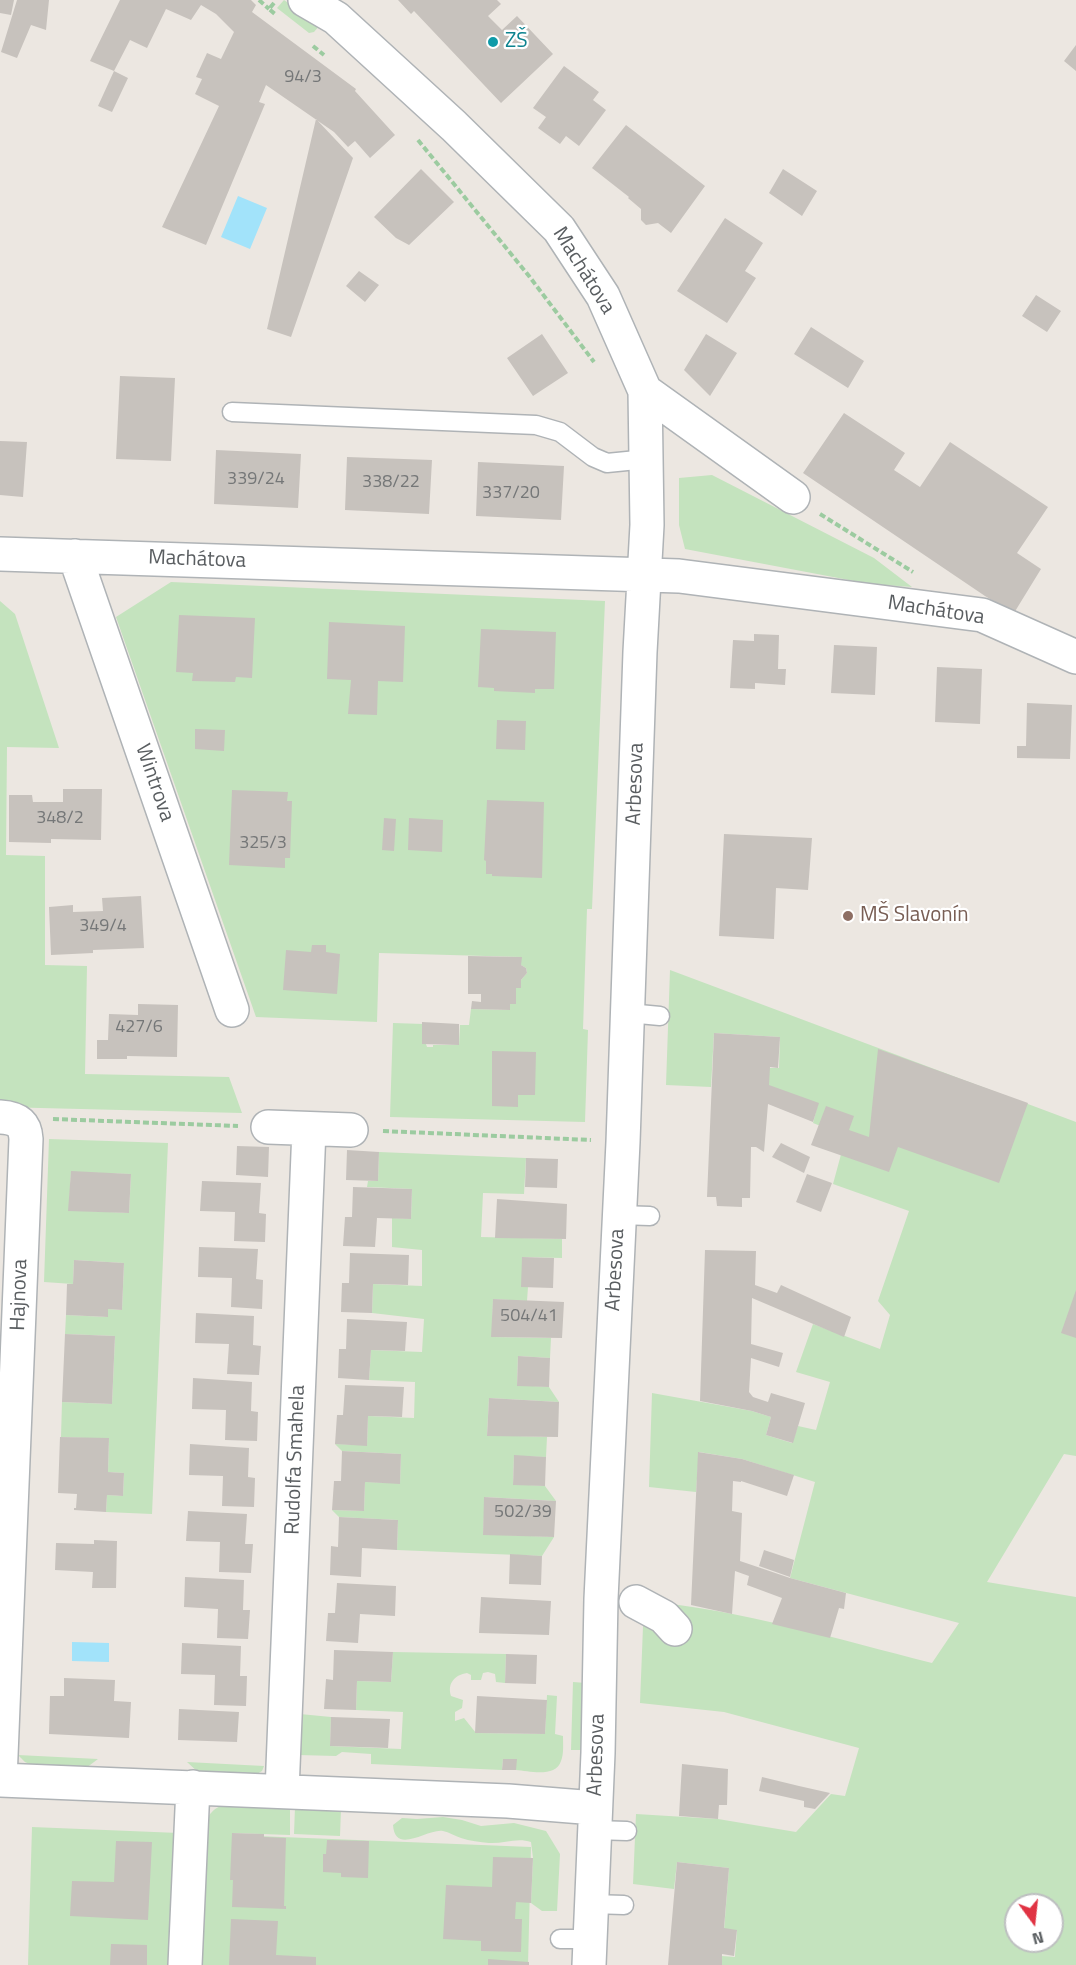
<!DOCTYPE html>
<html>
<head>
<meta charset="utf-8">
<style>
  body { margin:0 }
  #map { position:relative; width:1076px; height:1965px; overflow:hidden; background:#ece7e1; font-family:"Titillium Web",sans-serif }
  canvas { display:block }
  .north { position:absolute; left:1004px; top:1893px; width:60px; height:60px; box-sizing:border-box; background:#fff; border:2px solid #bdbfc0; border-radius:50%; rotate:165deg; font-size:16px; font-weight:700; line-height:24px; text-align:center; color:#5a5e61 }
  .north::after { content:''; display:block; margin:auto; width:21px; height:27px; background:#e03343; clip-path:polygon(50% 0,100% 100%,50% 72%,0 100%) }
</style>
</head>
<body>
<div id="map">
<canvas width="1076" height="1965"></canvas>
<div class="north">N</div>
</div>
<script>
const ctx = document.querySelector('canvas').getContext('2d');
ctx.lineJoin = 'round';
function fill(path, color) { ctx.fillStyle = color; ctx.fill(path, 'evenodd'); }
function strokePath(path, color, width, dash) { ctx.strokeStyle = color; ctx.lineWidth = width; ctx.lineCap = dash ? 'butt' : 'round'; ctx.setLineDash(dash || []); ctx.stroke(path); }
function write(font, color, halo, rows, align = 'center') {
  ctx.font = font + ' "Titillium Web",sans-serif'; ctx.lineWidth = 4.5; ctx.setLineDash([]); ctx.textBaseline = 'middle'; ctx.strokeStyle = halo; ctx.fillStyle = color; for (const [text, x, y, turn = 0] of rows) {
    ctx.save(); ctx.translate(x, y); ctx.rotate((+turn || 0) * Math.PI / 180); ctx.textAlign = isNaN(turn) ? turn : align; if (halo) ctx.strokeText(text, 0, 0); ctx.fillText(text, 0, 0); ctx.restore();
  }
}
const green = new Path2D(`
  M284 0 320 25 314 32 309 33 277 8Z
  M712 475 874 558 912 587 870 584 685 549 679 525V478Z
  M171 582 605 601 592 909H587L583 1029 588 1030 585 1122 390 1117 393 1023 423 1024V1044H426L427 1047H433V1045H459L460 1025H469L471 1009 509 1010 510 1004 516 1003V988H521V980L527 973 526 968 521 965V957L379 953 377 1022 256 1017 116 617Z
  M0 601 15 614 59 748 7 747 6 855 45 856V965L87 966 85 1074 229 1077 242 1113 0 1107Z
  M670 970 1076 1122V1456L1064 1454 987 1582 1076 1597V1965H722V1956L735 1957V1955L737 1931 724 1930 729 1868 677 1862 674 1889 633 1884 636 1814 718 1819 796 1832 831 1794 845 1796 859 1748 724 1712 640 1703 644 1601C742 1610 837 1639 932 1663L959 1623 790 1578 815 1482 742 1459 699 1452 696 1492 649 1487 652 1393 752 1411 771 1417 766 1435 792 1443 798 1426 816 1430 830 1382 796 1372 813 1324 880 1349 890 1315 878 1301 909 1211 833 1184 846 1136 813 1123 818 1104 768 1087 769 1068H779L780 1037 714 1033 711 1087 666 1085ZM1016 1905H1052V1941H1016Z
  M49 1139 168 1143 152 1514 106 1512 107 1495 123 1496 124 1473 108 1472 109 1439 61 1437 62 1402 112 1404 115 1336 65 1334 66 1315 107 1317 108 1309 122 1310 124 1263 74 1260 73 1284 44 1282ZM71 1172 131 1174 129 1213 69 1210Z
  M379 1152 526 1158 524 1194 483 1193 481 1237 562 1239V1258L522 1257 528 1287 527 1301 493 1299 492 1337 551 1338 550 1358 518 1356 517 1385 549 1387 559 1402 489 1398 487 1435 547 1437 546 1457 514 1456 513 1484 545 1486 556 1501 485 1497 483 1534 554 1537 542 1556 397 1550 398 1520 339 1517 332 1510 364 1511 365 1482 400 1483 401 1454 342 1451 335 1444 367 1445 368 1416 414 1418 415 1382 369 1380 371 1350 422 1352 424 1319 372 1313 373 1284 422 1286V1250L392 1247V1218L411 1219 412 1189 367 1187 368 1181H378Z
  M393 1652 506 1654 505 1683 496 1682 495 1674 488 1672 483 1673 481 1680H471V1675L467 1673C455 1675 447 1683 451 1696L463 1700 462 1708 455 1712V1721L464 1718 476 1733 545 1734 547 1695 557 1696 555 1734 563 1736C563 1744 564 1754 561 1761 556 1778 529 1771 516 1770V1759H503L502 1770 371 1764V1754L342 1752 336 1756 298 1755 300 1714 331 1717 330 1746 401 1749 403 1712 356 1710 357 1681 391 1682Z
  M573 1682 586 1683 583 1750H571Z
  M18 1755 98 1759 86 1768 34 1766 25 1762Z
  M187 1762 264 1766 262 1771 255 1775 199 1773Z
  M225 1804 290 1806V1835L233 1833 232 1835 531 1847 528 1965H28L32 1827 203 1834C206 1819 209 1810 225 1804Z
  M295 1807 341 1809 340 1836 294 1834Z
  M443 1817 462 1820 481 1826 514 1823 546 1831 560 1854 557 1911H542L531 1903 533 1858 531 1842C517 1837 503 1844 489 1843 480 1842 470 1841 461 1838 455 1836 449 1832 443 1831 428 1828 395 1856 393 1825L402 1818 417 1819Z`);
const water = new Path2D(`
  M238 196 267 208 250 249 221 237Z
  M72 1642 109 1643V1662L72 1661Z`);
const building = new Path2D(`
  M0 0H14L11 15 0 13Z
  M17 0H49L46 30 31 25 17 58 1 52Z
  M120 0H251L256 5 252 12 356 89 355 91 395 135 370 158 355 141 348 147 334 132 266 85 259 102 265 104 206 245 162 227 219 106 195 94 202 79 196 77 207 53 221 59 234 32 216 14 201 5 191 20 166 9 147 48 130 40 114 71 128 78 112 112 98 106 114 71 90 61Z
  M398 0H497L501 4 488 16 502 30 517 16 553 54 501 103 414 11 411 14Z
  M1076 45V71L1064 61Z
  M564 66 599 92 593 100 606 110 579 146 566 136 560 144 538 128 546 117 533 108Z
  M316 119 353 158 291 337 267 329Z
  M626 125 705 186 671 233 658 223 646 225 641 220V209L628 198 629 197 592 168Z
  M421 169 454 202 409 245 396 238 374 217Z
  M783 169 817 191 802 216 769 193Z
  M725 218 763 243 745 271 756 278 727 323 677 291Z
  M359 271 379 285 365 302 346 286Z
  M1036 295 1061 311 1047 332 1022 316Z
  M811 327 864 361 848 388 794 354Z
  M542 334 568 373 533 396 507 358Z
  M706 334 737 353 710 396 684 370Z
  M120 376 175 378 171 461 116 459Z
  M844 413 905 453 894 470 920 487 950 442 1048 507 1017 553 1041 569 1014 613 985 596 803 473Z
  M0 441 27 442 23 497 0 495Z
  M216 450 301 454 298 508 214 504Z
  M347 457 432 460 429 514 345 510Z
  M478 462 564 466 561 520 476 516Z
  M179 615 255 618 252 678 236 677 235 682 192 681 193 673 176 672Z
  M329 622 405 626 403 682 378 681 377 715 348 714 351 680 327 679Z
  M481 629 556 632 554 689H535V693L494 691V688L478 687Z
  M754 634 779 635 778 669H786L785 685 755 683V689L730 688 733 640 754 641Z
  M834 645 877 647 875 695 831 693Z
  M937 667 982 669 980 724 935 722Z
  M1027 703 1072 705 1070 759 1017 758V746H1026Z
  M497 720 526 721 525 750 496 749Z
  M195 729 225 730 224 751 195 749Z
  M63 789H102L101 840 51 839V843L9 842V795H32L33 802H63Z
  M232 790 288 792 287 801H292L290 858H285V868L229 865Z
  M487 800 544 802 542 878 492 876V874H486V861L484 860Z
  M384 818 396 819 394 851 382 850Z
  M409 818 443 820 442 852 408 850Z
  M724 834 812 838 808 890 776 888 774 939 719 936Z
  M141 896 144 948 93 950V953L51 955 49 907 73 905V912L103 911 102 898Z
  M312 945H326V952L340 954 337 994 283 990 286 950 311 952Z
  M468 956 522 957 521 965 526 968 527 973 521 980V988H516V1004H510V1010L471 1009 472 1001 481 1002V994H468Z
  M138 1004 178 1005 177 1057 127 1056V1059H97V1040H108L109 1014 138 1015Z
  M422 1022 459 1024V1045L422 1044Z
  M714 1033 780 1037 778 1068 770 1067 769 1085 819 1103 813 1122 768 1104 764 1152 756 1147H751L750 1198H742V1207L717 1206 716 1197H707Z
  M878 1049 1028 1103 999 1183 898 1147 889 1172 811 1145 826 1106 854 1116 849 1130 869 1137Z
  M492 1051 536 1052 535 1095H518V1107L492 1106Z
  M781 1143 810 1157 804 1173 772 1157Z
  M237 1146 269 1147 268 1177 236 1175Z
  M347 1150 379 1152 378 1181 346 1180Z
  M526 1158 558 1159 557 1188 525 1187Z
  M71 1171 131 1174 129 1213 68 1211Z
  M807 1174 832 1183 821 1212 796 1202Z
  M202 1181 261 1183 259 1213 266 1214 265 1242 234 1241 235 1212 200 1211Z
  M353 1187 412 1189 411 1219 377 1218 375 1247 343 1246 345 1217H352Z
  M497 1199 567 1204 566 1239 495 1238Z
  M199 1247 258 1249 256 1279 263 1280 262 1309 231 1307 232 1278 198 1277Z
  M705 1250 756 1251 755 1285 777 1293 781 1285 851 1317 844 1337 752 1298 751 1344 783 1353 779 1367 751 1358 749 1392 753 1397 768 1402 771 1393 805 1403 793 1443 766 1435 771 1417 752 1411 700 1401Z
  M350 1253 409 1255 408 1285 373 1284 372 1313 341 1312 342 1283H349Z
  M522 1257 554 1258 553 1288 521 1287Z
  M74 1260 124 1263 122 1310 108 1309V1317L66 1315 67 1284H73Z
  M1076 1290V1338L1061 1333Z
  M493 1299 564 1302 562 1338 491 1337Z
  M196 1313 254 1316 253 1345 261 1346 259 1375 227 1374 229 1344 195 1343Z
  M347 1319 407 1322 405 1351 371 1350 369 1380 338 1378 339 1349H346Z
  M65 1334 115 1336 112 1404 62 1402Z
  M518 1356 550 1358 549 1387 517 1386Z
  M193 1378 252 1382 251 1411 258 1412 257 1441 225 1440 226 1410 192 1409Z
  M345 1385 404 1387 402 1417 368 1416 367 1446 335 1444 337 1415H343Z
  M489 1398 559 1402 558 1437 487 1436Z
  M60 1437 109 1438 108 1472 124 1473 123 1496 107 1495 106 1512 74 1510V1508H76L77 1494 58 1493Z
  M190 1444 249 1448 248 1477 255 1478 254 1507 222 1506 223 1476 189 1475Z
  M342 1451 401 1454 400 1484 365 1482 364 1511 332 1510 334 1481H341Z
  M698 1452 742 1459 794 1475 787 1496 741 1481V1482L733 1481 732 1511 742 1513 740 1561 790 1578 846 1593 844 1609 839 1608 830 1638 772 1624 782 1598 747 1585 749 1576 735 1571 732 1614 691 1605Z
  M514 1455 546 1457 545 1486 513 1485Z
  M484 1497 556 1501 554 1537 483 1535Z
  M188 1511 247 1514 245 1544H253L251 1573 219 1572 220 1542 186 1541Z
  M339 1517 398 1520 397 1550 362 1548 361 1577 330 1575 331 1546 338 1547Z
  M94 1540 117 1541 116 1588H92L93 1572 55 1570 56 1543 94 1544Z
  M764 1550 794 1560 790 1577 759 1566Z
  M510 1554 542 1556 541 1585 509 1584Z
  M185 1577 244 1580 243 1610H250L248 1639 217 1638 218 1609 184 1607Z
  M337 1583 396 1586 395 1616 360 1614 358 1643 326 1641 328 1613H335Z
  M481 1597 551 1601 549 1635 479 1633Z
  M182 1643 241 1646 240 1676H247L246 1706 214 1705 215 1675 181 1674Z
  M334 1650 393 1652 391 1682 357 1681 356 1710 324 1709 326 1679 333 1680Z
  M506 1654 537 1655 536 1684 505 1683Z
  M64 1678 115 1680 114 1701 131 1702 129 1738 49 1734 50 1696H64Z
  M477 1696 547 1700 545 1734 475 1733Z
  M179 1709 239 1712 237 1742 178 1740Z
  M331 1717 390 1719 388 1748 330 1746Z
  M503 1759H517L516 1770H502Z
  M682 1764 728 1769 727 1805H719L718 1819 679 1816Z
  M762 1777 799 1786 830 1793 815 1809 804 1807V1801L759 1791Z
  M232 1833 264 1834V1837L286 1838 284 1906H286V1909L232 1907 233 1880H230Z
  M327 1840 369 1841 368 1878 341 1877V1873L323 1872V1854H326Z
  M116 1841 152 1842 148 1920 70 1916 72 1881 114 1882Z
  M493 1857 533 1858 531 1903 516 1902 515 1919H522L521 1952 481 1951V1941L443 1939 446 1885 492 1887Z
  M677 1862 729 1868 724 1928 737 1930 734 1956 722 1954V1965H668Z
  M231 1919 278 1921 276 1955 316 1957V1965H229Z
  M111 1944 147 1945V1965H110Z
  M488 1959 529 1962V1965H488Z`);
const path = new Path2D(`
  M259 0 269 9
  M274 3 269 9 275 14
  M313 46 324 55
  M418 140 529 276 594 362
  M820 514 913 572
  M53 1119 238 1126
  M383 1131 591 1140`);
const service = new Path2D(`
  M232 412 536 425 560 432 593 457 607 463 647 459
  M628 1013 660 1016
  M619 1215 650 1216
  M594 1830 627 1831
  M591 1904 624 1905
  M560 1939H590`);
const minor = new Path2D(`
  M305 0 336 18 454 126 559 229 603 296 645 391 647 525 640 652 623 1142 601 1599 598 1753 589 1965
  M645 391 793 497
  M0 554 679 576 982 615 1076 657
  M75 556 232 1010
  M0 1117C16 1118 25 1122 26 1139L0 1780
  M268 1127 351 1130
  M636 1602 664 1617 675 1629
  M0 1780 508 1801 595 1808
  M282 1791 309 1129
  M185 1965 193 1787`);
const markers = [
  [493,42,6,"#0f9aa8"],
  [848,916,6,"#8d6e63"]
];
const numberNames = [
  ["94/3",303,78],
  ["339/24",256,480],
  ["338/22",391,483],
  ["337/20",511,494],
  ["348/2",60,819],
  ["325/3",263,844],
  ["349/4",103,927],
  ["427/6",139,1028],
  ["504/41",529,1317],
  ["502/39",523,1513]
];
const cultureNames = [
  ["ZŠ",505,42]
];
const streetNames = [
  ["Machátova",583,271,58],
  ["Machátova",197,560,2],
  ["Machátova",936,611,9],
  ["Wintrova",154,783,71],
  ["Arbesova",636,784,-88],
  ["Arbesova",616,1270,-87],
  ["Hajnova",20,1295,-88],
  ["Rudolfa Smahela",296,1460,-88],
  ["Arbesova",597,1755,-88]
];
const educationNames = [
  ["MŠ Slavonín",860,916]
];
fill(green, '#c4e3be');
fill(water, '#a2e3fa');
fill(building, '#c7c2bd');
strokePath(service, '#afb3b6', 21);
strokePath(minor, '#afb3b6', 36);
strokePath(path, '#9ccba0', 4, [6, 3]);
strokePath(service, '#fff', 18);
strokePath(minor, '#fff', 33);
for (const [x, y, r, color] of markers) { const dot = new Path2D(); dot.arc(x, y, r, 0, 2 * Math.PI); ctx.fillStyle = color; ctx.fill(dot); strokePath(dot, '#fff', 2); }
write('18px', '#757778', null, numberNames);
write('21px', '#0d838f', '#fff', cultureNames, 'left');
write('21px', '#5a5e61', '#fff', streetNames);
write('21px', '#785e54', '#fff', educationNames, 'left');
</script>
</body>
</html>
